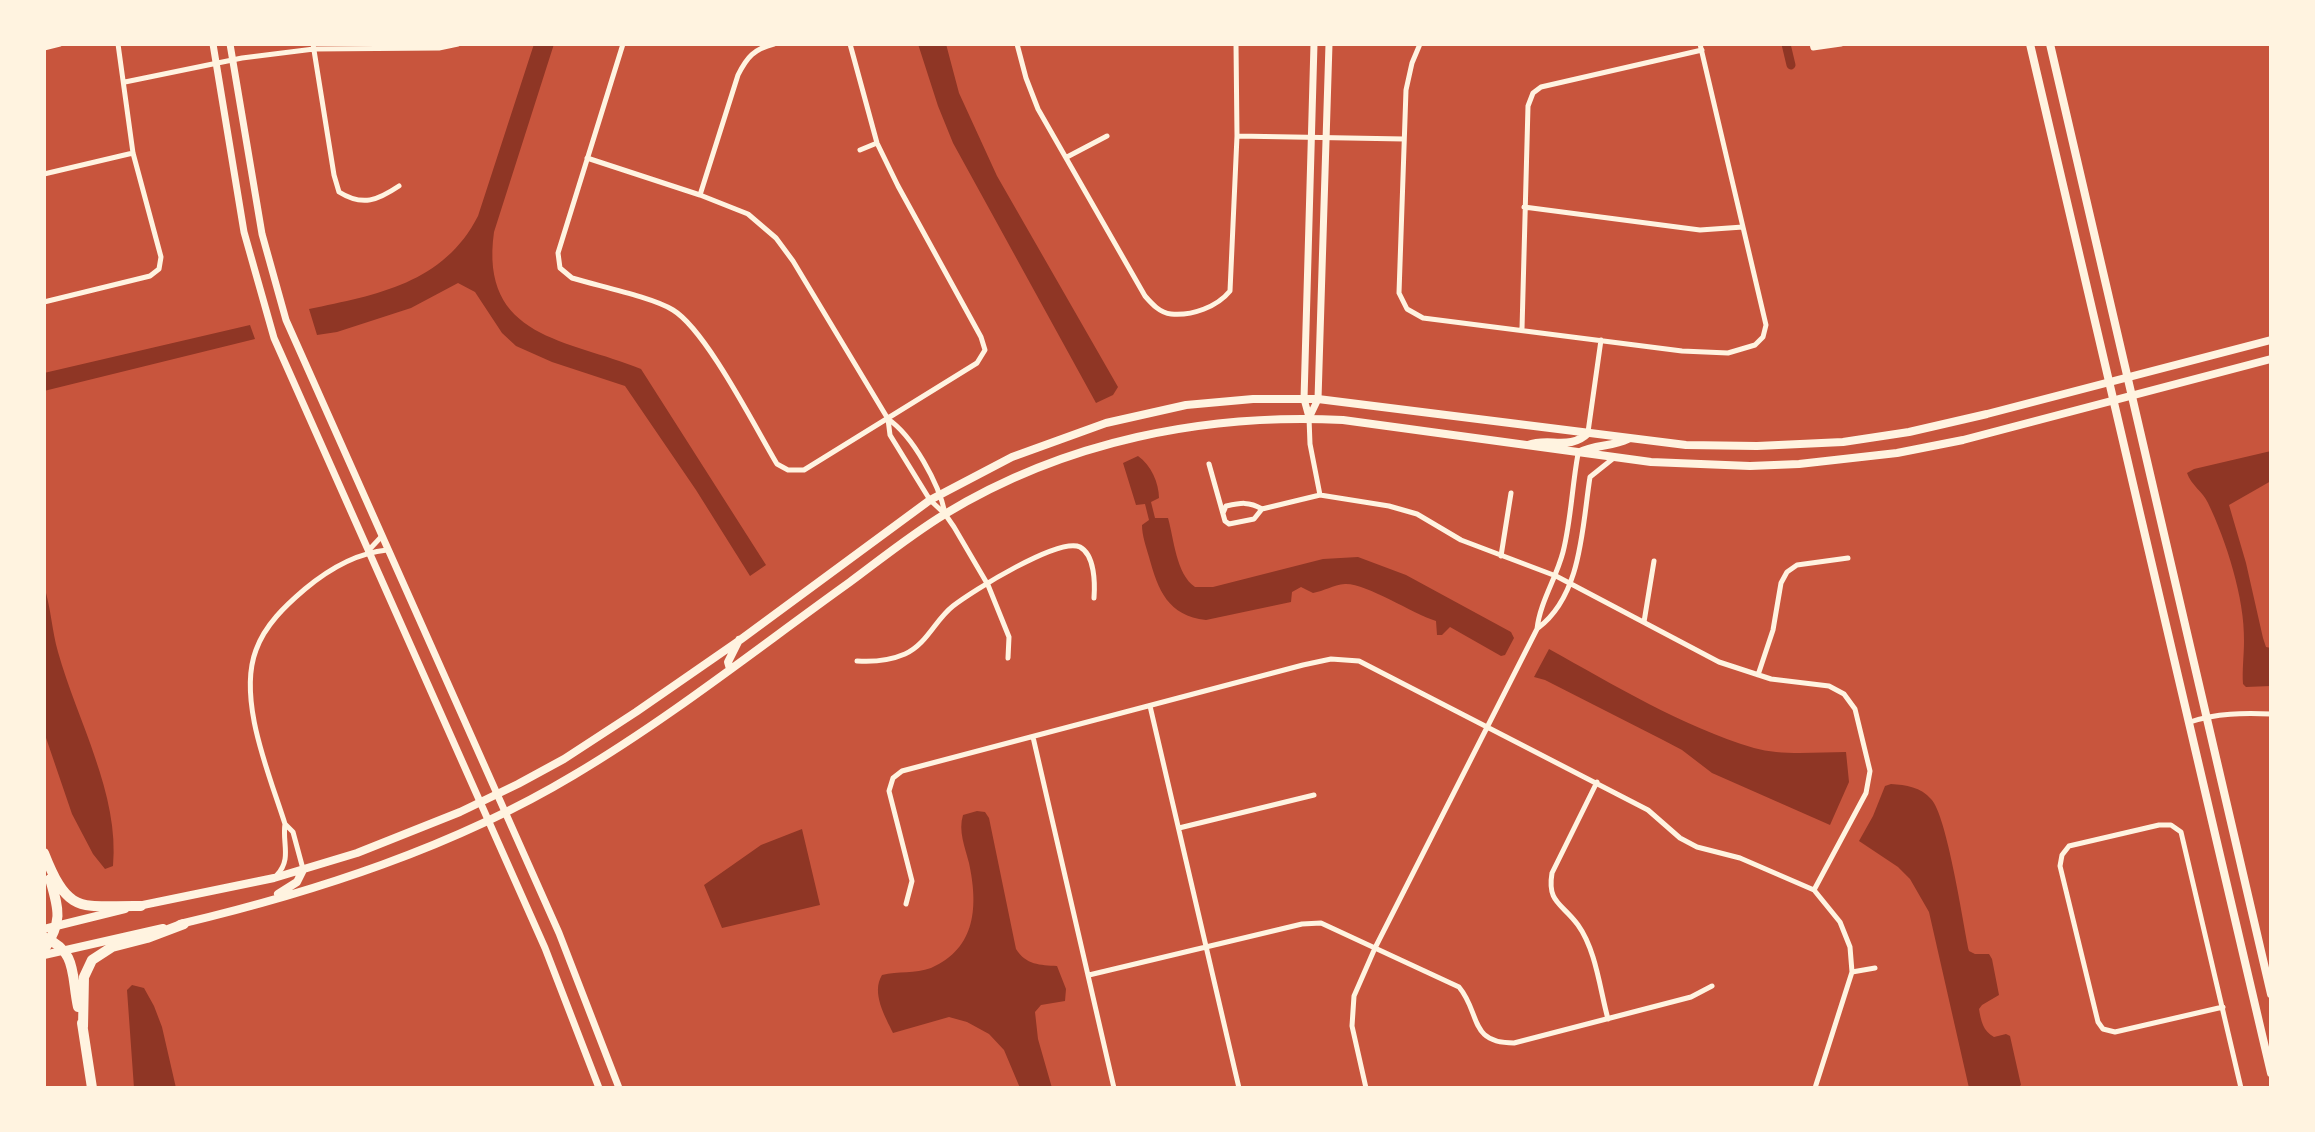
<!DOCTYPE html>
<html>
<head>
<meta charset="utf-8">
<style>
  body { margin:0 }
  #map { position:relative; width:2315px; height:1132px; overflow:hidden; background:#c8553d; font-family:Quicksand,sans-serif }
  canvas { display:block }
  .frame { position:absolute; inset:0; border:46px solid #fff3e0; pointer-events:none }
</style>
</head>
<body>
<div id="map">
<canvas width="2315" height="1132"></canvas>
<div class="frame"></div>
</div>
<script>
const ctx = document.querySelector('canvas').getContext('2d');
ctx.lineJoin = 'round';
function fill(path, color) { ctx.fillStyle = color; ctx.fill(path, 'evenodd'); }
function strokePath(path, color, width, dash) { ctx.strokeStyle = color; ctx.lineWidth = width; ctx.lineCap = dash ? 'butt' : 'round'; ctx.setLineDash(dash || []); ctx.stroke(path); }
const water = new Path2D(`
  M534 44H554L494 232C479 339 568 339 641 369L766 565 750 576 696 490 625 386 552 362 516 346 502 333 475 292 458 283 411 308 337 332 317 335 309 309C377 295 444 283 478 216Z
  M918 44H946L959 93 997 176 1118 387 1113 395 1096 403 953 143 938 106Z
  M250 325 255 339 44 391V373Z
  M2271 451V481L2229 505 2246 563 2263 638 2266 647 2271 648V686L2246 687 2243 684C2242 670 2244 656 2244 641 2245 599 2226 540 2208 503 2203 492 2191 485 2187 473L2194 469Z
  M1138 456C1151 465 1159 483 1159 498L1151 502 1155 518H1168C1174 539 1176 574 1195 587H1213L1323 559 1358 557 1406 575 1511 632 1514 638 1505 655 1501 656 1450 627 1442 635H1437L1436 621C1411 613 1366 583 1345 584 1333 585 1324 591 1313 593L1301 587 1292 592 1291 602 1206 620C1168 616 1158 590 1149 557 1146 546 1142 536 1142 525L1149 520 1145 504 1136 505 1123 463Z
  M44 586C51 608 52 631 58 652 77 720 120 795 113 866L105 869 93 854 72 814 44 732Z
  M1549 649C1614 685 1681 726 1754 748 1782 756 1817 752 1846 752L1849 782 1830 825 1712 773 1682 750 1663 740 1545 680 1534 677Z
  M1891 784C1906 785 1921 787 1931 799 1947 815 1963 923 1969 951L1975 954H1989L1992 959 1999 995 1982 1005 1979 1009C1981 1021 1983 1031 1994 1037L2006 1034 2010 1036 2021 1085 2017 1088H1969L1929 912 1910 879 1898 867 1859 841 1873 816 1885 786Z
  M977 811 985 812 989 818 1016 949C1026 965 1040 965 1057 966L1066 989 1065 1001 1041 1005 1035 1012 1038 1039 1052 1088H1020L1004 1050 989 1034 967 1022 949 1017 893 1033C885 1016 871 993 882 975 898 971 915 974 931 968 977 948 978 905 969 863 965 847 958 831 963 815Z
  M802 829 820 905 722 928 704 885 761 845Z
  M132 985 144 988 154 1006 162 1027 176 1088H134L127 990Z`);
const canal = new Path2D(`
  M1786 44 1791 65`);
const minor = new Path2D(`
  M313 44 334 175 339 192C363 207 378 200 399 186
  M623 44 558 253 560 268 572 278C598 286 652 297 673 310 706 330 755 427 777 464L788 470H804L977 363 985 350 981 337 898 186 877 143 850 44
  M1017 44 1026 78 1038 109 1145 296C1152 304 1160 313 1171 314 1192 316 1217 307 1230 291L1237 136 1236 44
  M1420 44 1412 63 1406 90 1399 293 1407 309 1423 318 1682 351 1728 353 1755 345 1763 337 1766 325 1700 44
  M1812 44 1813 48 1841 44
  M44 48 60 44
  M125 82 242 58 314 49 439 48 458 44
  M1237 136 1404 139
  M860 150 877 143
  M1067 157 1107 136
  M587 158 700 195 748 214 776 238 793 261 888 419C913 436 939 484 945 513
  M44 174 133 153
  M700 195 738 75C747 57 754 49 774 44
  M1524 207 1700 230 1743 227
  M44 302 150 276 159 269 161 257 133 153 118 44
  M1522 329 1528 106 1533 93 1541 87 1702 50
  M1309 418 1310 444 1320 495
  M888 419 890 435 930 500 945 514 954 527 988 585 1009 637 1008 658
  M1588 432 1601 340
  M1209 464 1225 521 1229 524 1254 519 1262 509 1320 495 1389 506 1417 514 1461 540 1556 576 1719 662 1771 679 1829 686 1844 694 1855 709 1870 771 1866 793 1814 890
  M1223 513 1226 506C1240 503 1249 501 1262 509
  M368 551 381 537
  M1501 556 1511 493
  M1644 622 1654 561
  M1538 628C1582 595 1582 527 1590 477L1615 457
  M857 661C872 662 891 660 905 654 927 644 935 620 953 606 972 591 1059 537 1080 547 1095 555 1095 584 1094 598
  M1758 675 1773 630 1781 583 1787 572 1797 565 1848 558
  M1150 706 1239 1088
  M2190 722C2217 713 2243 713 2271 714
  M1033 737 1114 1088
  M1597 782 1552 873C1547 903 1562 903 1578 925 1596 950 1600 990 1608 1019
  M285 824 293 832 303 869
  M1179 828 1314 795
  M277 875C292 859 282 843 285 824 270 776 237 700 256 650 265 625 285 606 305 589 329 569 356 553 387 550
  M906 904 912 881 889 791 893 778 902 771 1303 665 1331 659 1359 661 1648 810 1680 838 1697 847 1740 858 1814 890 1840 922 1850 947 1852 972 1815 1088
  M1852 972 1875 968
  M1089 975 1302 924 1321 923 1459 987C1481 1013 1468 1043 1514 1043L1691 997 1712 986
  M2223 1007 2115 1032 2103 1029 2098 1022 2060 866 2062 855 2069 846 2159 825H2171L2181 832 2241 1088
  M1366 1088 1352 1026 1354 996 1375 948 1537 629C1540 602 1556 579 1563 552 1571 521 1572 486 1578 454`);
const tertiary = new Path2D(`
  M213 44 244 232 274 338 545 948 599 1088
  M230 44 262 234 286 320 559 933 619 1088
  M1309 417 1304 399 1314 44
  M1309 418 1318 399 1329 44`);
const secondary = new Path2D(`
  M2030 44 2271 1073
  M2050 44 2271 994`);
const primary = new Path2D(`
  M1528 445C1549 437 1570 451 1588 433
  M1578 453C1595 444 1612 447 1628 439
  M730 669 728 662 739 640
  M278 894 297 882 303 870
  M138 906 274 878 357 853 460 812 518 784 564 759 636 712 740 640 930 500 1012 457 1106 423 1186 405 1253 399H1318L1686 445 1757 446 1843 442 1909 432 1987 414 2271 340
  M180 924C315 892 454 847 574 775 670 718 759 647 850 582 881 559 912 534 945 514 1065 441 1205 413 1343 420L1651 462 1750 466 1799 464 1897 453 1963 440 2271 359
  M44 929 125 909
  M44 955 163 928`);
const motorway = new Path2D(`
  M44 853C69 917 81 905 141 906
  M44 937C78 952 71 975 78 1007
  M44 950C63 921 59 910 50 879
  M82 1023 92 1088
  M83 1027 84 977 92 960 112 947 147 938 184 924`);
fill(water, '#8f3625');
strokePath(canal, '#8f3625', 9);
strokePath(minor, '#fff3e0', 5);
strokePath(tertiary, '#fff3e0', 7);
strokePath(secondary, '#fff3e0', 8);
strokePath(primary, '#fff3e0', 8);
strokePath(motorway, '#fff3e0', 10);
</script>
</body>
</html>
